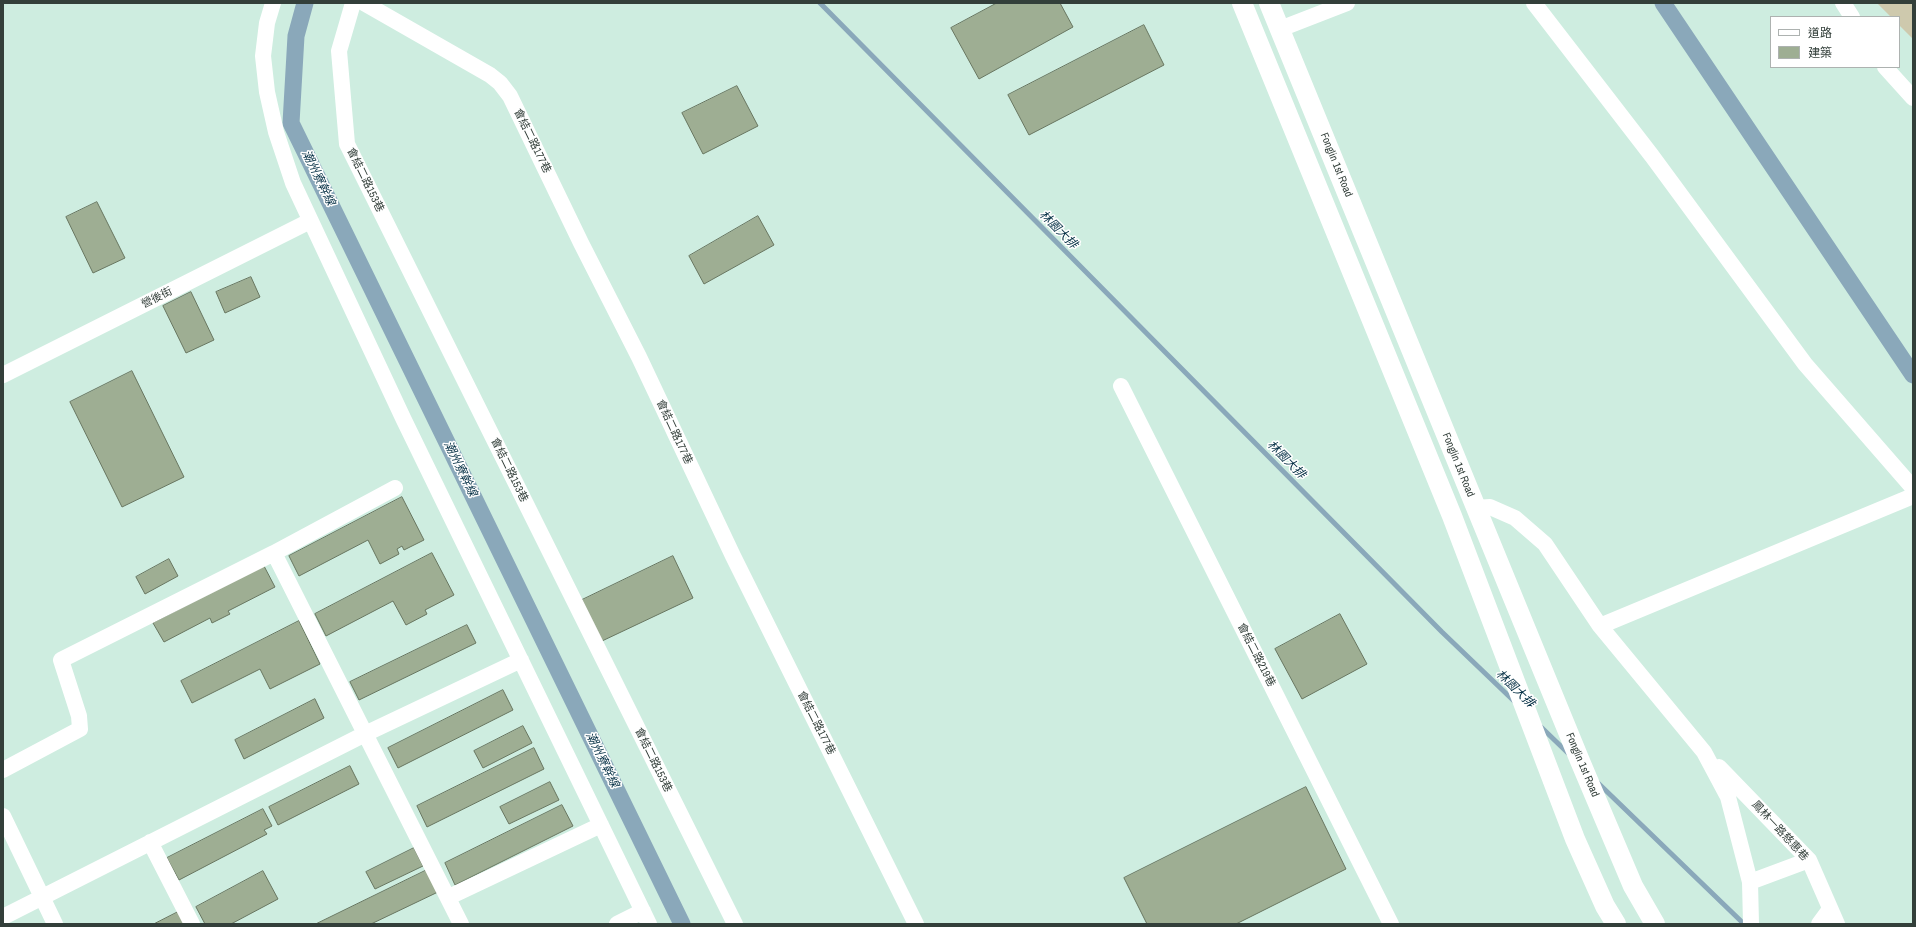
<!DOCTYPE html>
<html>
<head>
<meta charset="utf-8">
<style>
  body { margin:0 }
  #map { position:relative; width:1916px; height:927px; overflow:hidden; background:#ceede0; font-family:"Archivo Narrow","Noto Sans TC",sans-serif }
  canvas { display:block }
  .frame { position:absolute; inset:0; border:4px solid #333f3a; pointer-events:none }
  .legend { position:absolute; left:1770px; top:16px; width:130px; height:52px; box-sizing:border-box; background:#fff; border:1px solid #adb2b0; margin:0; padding:5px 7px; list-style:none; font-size:12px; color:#333f3a }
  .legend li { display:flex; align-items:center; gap:8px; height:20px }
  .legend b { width:20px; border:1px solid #adb2b0 }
</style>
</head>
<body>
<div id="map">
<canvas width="1916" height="927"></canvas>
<div class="frame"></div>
<ul class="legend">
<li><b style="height:5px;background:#fff"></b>道路</li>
<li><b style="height:11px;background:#9eae93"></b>建築</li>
</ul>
</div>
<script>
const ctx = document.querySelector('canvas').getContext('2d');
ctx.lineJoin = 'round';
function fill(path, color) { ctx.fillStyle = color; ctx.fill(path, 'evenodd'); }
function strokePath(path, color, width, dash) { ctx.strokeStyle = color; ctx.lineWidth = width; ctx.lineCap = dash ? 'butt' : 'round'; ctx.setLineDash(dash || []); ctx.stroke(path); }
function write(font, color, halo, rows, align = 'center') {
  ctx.font = font + ' "Archivo Narrow","Noto Sans TC",sans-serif'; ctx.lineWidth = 3; ctx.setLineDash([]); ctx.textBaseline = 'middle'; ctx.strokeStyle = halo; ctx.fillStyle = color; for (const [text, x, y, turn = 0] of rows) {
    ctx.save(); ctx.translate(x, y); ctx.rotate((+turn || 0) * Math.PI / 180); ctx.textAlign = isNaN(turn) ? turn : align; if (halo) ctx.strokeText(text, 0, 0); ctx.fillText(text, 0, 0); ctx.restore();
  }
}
const green = new Path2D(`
  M1877 3H1913V39L1899 25V17H1891Z`);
const stream = new Path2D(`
  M820 3 1442 632 1515 702
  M1541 727 1570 755
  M1597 782 1744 924`);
const canal = new Path2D(`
  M305 3 296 36 291 123 682 924
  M1663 3 1913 375`);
const building = new Path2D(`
  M997 3H1060L1073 27 979 79 951 28Z
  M1144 25 1164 65 1029 135 1008 95Z
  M737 86 758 126 703 154 682 113Z
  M97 202 125 258 93 273 66 217Z
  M758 216 774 245 704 284 689 256Z
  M251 277 260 297 225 313 216 292Z
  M191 292 214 340 186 353 163 306Z
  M132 371 184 477 122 507 70 402Z
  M402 497 424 540 404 550 402 546 397 549 399 554 380 564 368 540 299 576 289 556Z
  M432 553 454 595 425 610 427 614 406 625 393 601 326 636 315 614Z
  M673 556 693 598 602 641 582 600Z
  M169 559 178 576 145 594 136 577Z
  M264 566 275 587 228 611 230 614 212 623 210 618 164 642 153 623Z
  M1340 614 1367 664 1302 699 1275 649Z
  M299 621 320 664 270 689 260 669 192 703 181 681Z
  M467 625 476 643 359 700 350 682Z
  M503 690 513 710 398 768 388 748Z
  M315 699 324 718 244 759 235 740Z
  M523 726 532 743 483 768 474 751Z
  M534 748 544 769 427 827 417 806Z
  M350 766 359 784 278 825 269 807Z
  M550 782 559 800 509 824 500 807Z
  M1306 787 1346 869 1236 924H1147L1124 878Z
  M562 805 573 826 455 885 445 863Z
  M263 809 272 826 264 830 267 834 179 880 167 858Z
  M414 848 423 866 375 889 366 872Z
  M427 870 438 892 371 924H316Z
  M263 871 278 899 231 924H205L196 907Z
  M180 911 186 924H154Z`);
const minor = new Path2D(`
  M273 3 267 23 263 56 267 92 276 132 293 183 403 418 649 924
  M353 3 339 51 347 144 735 924
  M364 3 490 75 500 83 510 96 581 243 639 357 733 556 916 924
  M1534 3 1652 156 1805 364 1913 488
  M1843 3 1852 17
  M1280 29 1347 3
  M1885 67 1913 98
  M3 375 310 221
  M1121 386 1391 924
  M1475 508 1490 507 1515 518 1545 544 1600 626 1704 752 1728 797 1750 882 1751 924
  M274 553 461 924
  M1600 626 1913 496
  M1719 767 1809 860 1837 924
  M3 770 80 729 79 716 61 660 274 553 395 488
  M3 816 55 924
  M150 842 192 924
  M1750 882 1809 860
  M449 897 601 825
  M3 917 365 734 521 660
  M617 924 643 911
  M1819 924 1830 909`);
const major = new Path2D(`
  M1242 3 1452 516 1575 839 1605 906 1616 924
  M1269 3 1580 761 1633 886 1655 924`);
const streetNames = [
  ["會結二路177巷",532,141,64],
  ["Fonglin 1st Road",1336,165,68],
  ["會結二路153巷",365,180,64],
  ["營後街",157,298,-27],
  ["會結二路177巷",674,432,65],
  ["Fonglin 1st Road",1458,465,68],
  ["會結二路153巷",509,470,64],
  ["會結二路219巷",1256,655,63],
  ["會結二路177巷",816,723,63],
  ["會結二路153巷",653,760,64],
  ["Fonglin 1st Road",1582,765,67],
  ["鳳林一路慈惠巷",1780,831,47]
];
const waterNames = [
  ["潮州寮幹線",318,178,64],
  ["林園大排",1058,230,45],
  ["林園大排",1286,460,45],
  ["潮州寮幹線",460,469,64],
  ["林園大排",1515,689,44],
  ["潮州寮幹線",602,760,64]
];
fill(green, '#cec9ad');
strokePath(stream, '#8aa8ba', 5);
strokePath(canal, '#8aa8ba', 17);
fill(building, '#9eae93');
strokePath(building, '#687660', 1);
strokePath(minor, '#fff', 16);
strokePath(major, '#fff', 20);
write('11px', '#333f3a', '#fff', streetNames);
write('italic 12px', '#042f44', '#fff', waterNames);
</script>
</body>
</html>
